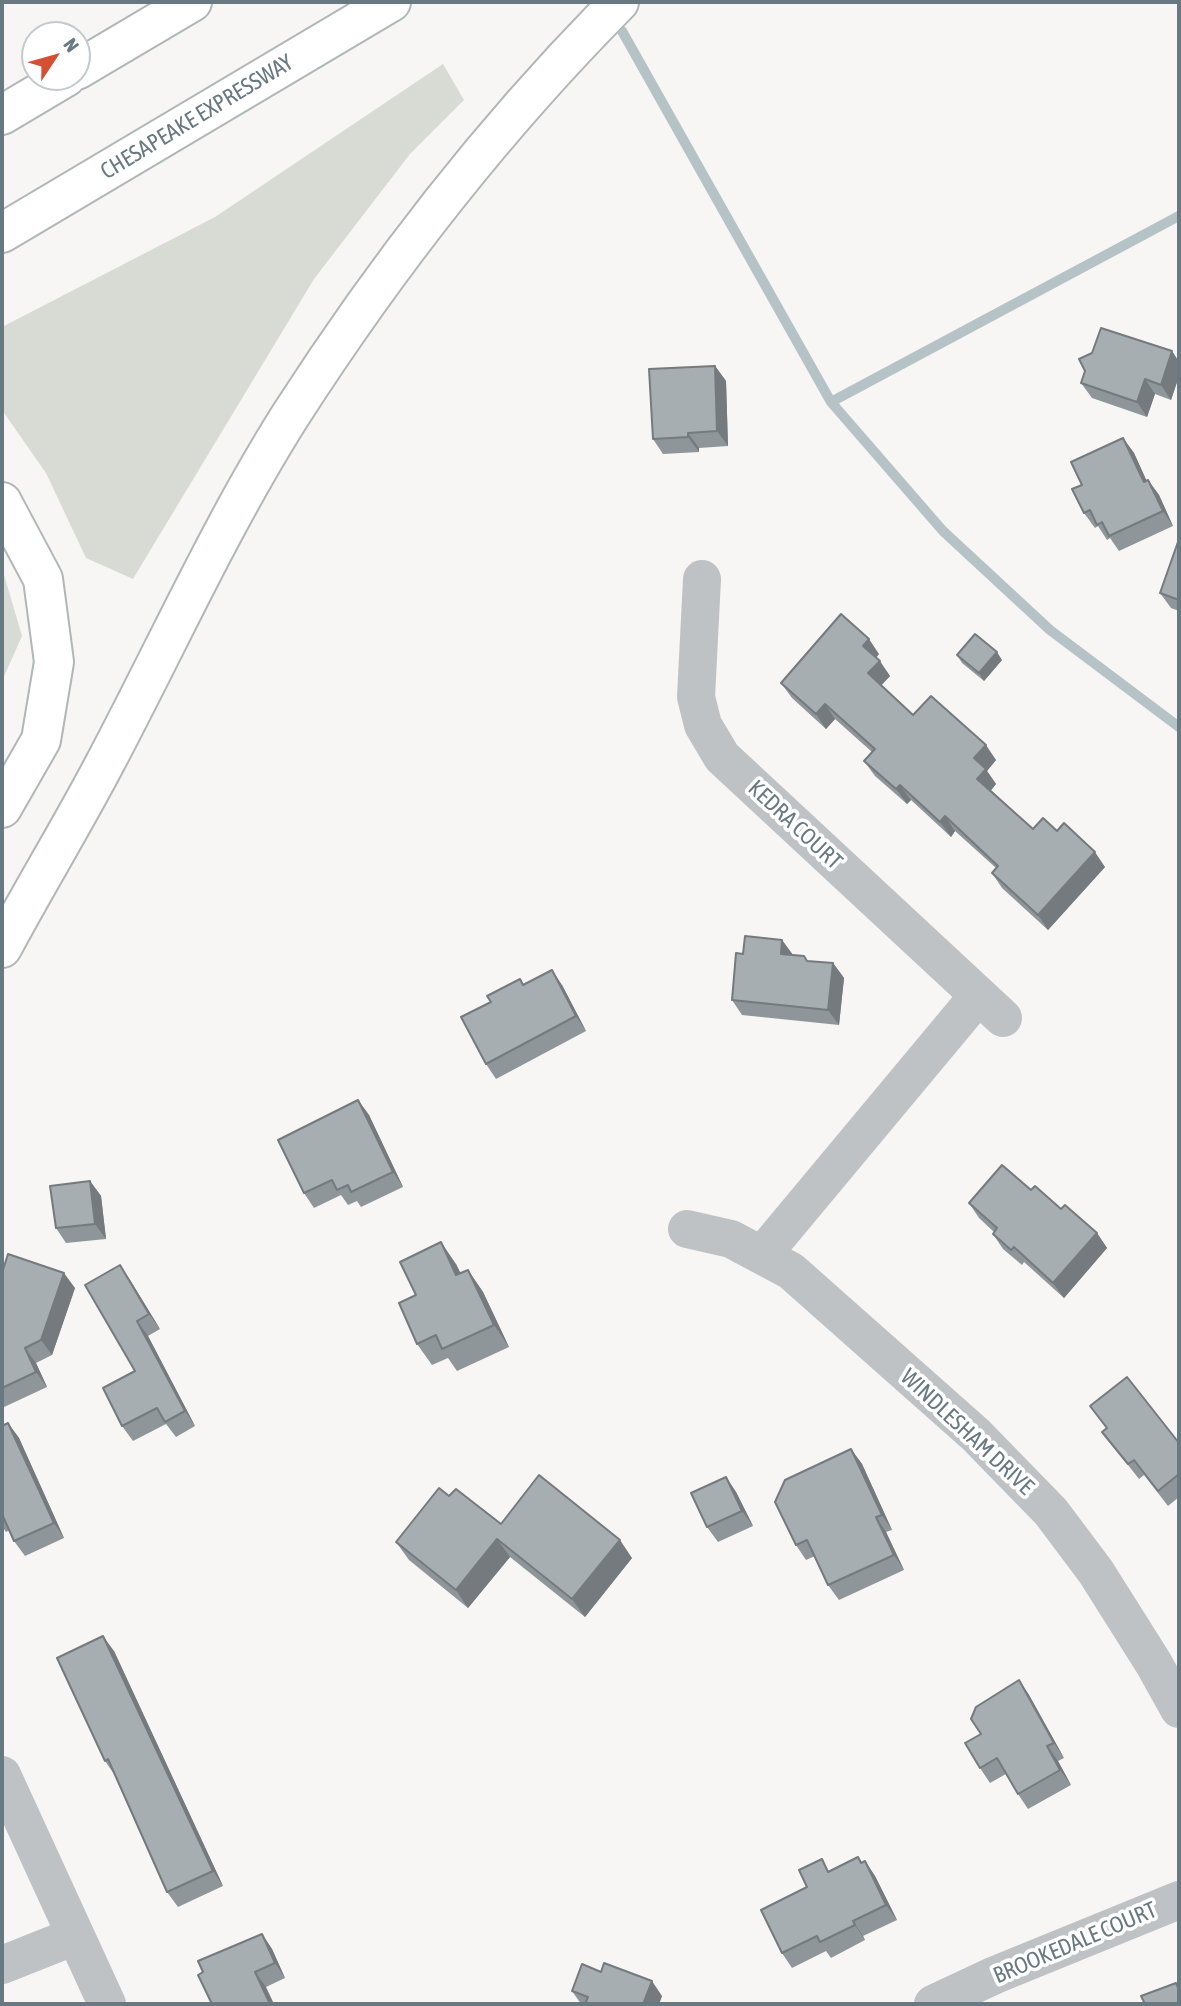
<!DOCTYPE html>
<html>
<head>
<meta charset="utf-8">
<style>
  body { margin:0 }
  #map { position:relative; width:1181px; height:2006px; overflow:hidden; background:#f7f6f4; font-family:"Asap Condensed",sans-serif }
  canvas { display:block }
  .frame { position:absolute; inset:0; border:4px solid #687982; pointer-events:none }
  .north { position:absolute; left:21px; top:21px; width:70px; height:70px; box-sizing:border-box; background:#fff; border:2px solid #c3c9cd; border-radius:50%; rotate:54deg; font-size:19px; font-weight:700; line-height:28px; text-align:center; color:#687982 }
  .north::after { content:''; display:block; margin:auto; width:24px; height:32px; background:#d54f35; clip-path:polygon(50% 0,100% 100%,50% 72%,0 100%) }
</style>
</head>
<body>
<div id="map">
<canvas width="1181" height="2006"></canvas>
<div class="frame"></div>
<div class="north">N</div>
</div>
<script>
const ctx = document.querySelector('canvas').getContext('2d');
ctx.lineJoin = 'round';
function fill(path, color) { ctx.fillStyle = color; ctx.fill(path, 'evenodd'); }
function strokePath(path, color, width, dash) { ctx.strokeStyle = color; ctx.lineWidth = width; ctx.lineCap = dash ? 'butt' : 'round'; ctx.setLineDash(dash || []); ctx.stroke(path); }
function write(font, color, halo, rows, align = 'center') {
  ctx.font = font + ' "Asap Condensed",sans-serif'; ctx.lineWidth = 7; ctx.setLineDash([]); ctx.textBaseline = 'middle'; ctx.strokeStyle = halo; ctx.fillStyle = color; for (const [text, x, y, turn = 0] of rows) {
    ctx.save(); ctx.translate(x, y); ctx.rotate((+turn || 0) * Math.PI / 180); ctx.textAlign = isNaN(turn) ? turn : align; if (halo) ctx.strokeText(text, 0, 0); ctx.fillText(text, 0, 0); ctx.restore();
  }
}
const green = new Path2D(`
  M443 64 464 100 410 154 314 279 133 579 86 558 46 473 2 410V327L215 217Z
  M2 568 22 636 2 681Z`);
const stream = new Path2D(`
  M622 31 831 402 943 531 1050 630 1179 727
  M831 402 1179 216`);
const minor = new Path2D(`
  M702 579 696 697 703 725 722 757 1003 1018
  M687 1229 731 1239 791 1271 976 1435 1051 1512 1096 1572 1154 1664 1179 1709
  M763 1254 978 996
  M2 1775 107 2004
  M2 1965 75 1936
  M933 2004 995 1975 1179 1900`);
const highway = new Path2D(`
  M77 70 192 2
  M2 115 66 77
  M2 233 391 2
  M2 502 43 579 54 662 41 740 2 808
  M2 948C35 886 72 826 105 763 166 648 220 527 290 416 385 268 495 127 619 2`);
const wall = new Path2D(`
  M1172 351 1179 362V376L1171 400 1155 394 1147 417 1092 398 1081 383Z
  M715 366 726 381 728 446 699 448V452L663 454 653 439Z
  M1123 438 1134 453 1146 480H1148L1159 495 1173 526 1119 551 1110 538 1107 540 1098 526 1095 528 1084 513 1082 485Z
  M1179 539V611L1171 608 1160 593Z
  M879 654 876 658 890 676 881 686 913 715 996 760 987 771 996 784 991 790 1033 829 1057 831 1105 867 1048 930 1002 888 992 873 996 868 955 831 951 837 911 800 907 804 875 776 864 761 872 752 835 719 826 729 792 698 781 683Z
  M957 655 1002 660 984 681 962 663Z
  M782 940 793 955 807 961 833 963 844 978 839 1025 742 1015 732 1000 743 954Z
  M524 985H562L586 1031 496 1079 486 1064 491 1002Z
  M358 1100 369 1115 403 1187 361 1207 357 1201 348 1205 341 1195 314 1208 304 1193Z
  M90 1181 101 1196 106 1239 66 1243 56 1228Z
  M1031 1190 1097 1233 1107 1248 1064 1298 1024 1262 1022 1265 1003 1249 993 1234 994 1232 979 1218 969 1203Z
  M456 1264 461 1274 468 1270 483 1292 509 1347 457 1371 448 1358 432 1365 417 1344 416 1295Z
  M2 1273 75 1288 52 1355 36 1363 47 1387 2 1408Z
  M130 1280 160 1329 148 1336 195 1426 176 1437 166 1424 133 1441 122 1426 135 1371Z
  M1090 1406 1179 1443V1497L1168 1506 1144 1475 1139 1479 1102 1432 1106 1428Z
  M8 1423 19 1438 64 1538 25 1556 14 1541 10 1530 6 1532 2 1526V1426Z
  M851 1449 862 1464 892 1530 886 1532 904 1570 839 1600 828 1585 815 1556 806 1560 796 1545Z
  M726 1477 736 1492 753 1526 718 1542 707 1527Z
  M449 1496 501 1524 632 1558 585 1617 510 1557 468 1608 409 1560 396 1542Z
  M114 1651 223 1886 178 1907 167 1892 114 1774 105 1761Z
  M1019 1680 1029 1695 1064 1758 1058 1761 1071 1785 1028 1809 1018 1794 1006 1774 990 1783 980 1768 981 1734Z
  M858 1857 862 1863 865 1861 875 1876 897 1920 863 1936 865 1940 831 1958 826 1951 792 1968 782 1953 807 1887 830 1871Z
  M262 1934 272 1949 285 1978 266 1987 203 1972Z
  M572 1991 662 1996 659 2004H581Z`);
const shadedWall = new Path2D(`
  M1172 351 1179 362V376L1171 400 1161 385Z
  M715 366 726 381 728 446 717 431Z
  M1145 379 1155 394 1147 417 1137 402Z
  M688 433 699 448V452L688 437Z
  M1123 438 1134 453 1154 497 1144 482Z
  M1148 480 1159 495 1173 526 1163 511Z
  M869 639 879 654 873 661 863 646Z
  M997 652 1002 660 984 681 979 673Z
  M880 661 890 676 878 688 868 673Z
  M825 704 835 719 826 729 816 714Z
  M986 745 996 760 987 771 996 784 988 794 977 779 974 758Z
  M900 785 911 800 907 804 896 789Z
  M945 816 955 831 951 837 940 822Z
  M1095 852 1105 867 1048 930 1038 915Z
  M782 940 793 955 781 954Z
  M833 963 844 978 839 1025 828 1010Z
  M552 970 562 985 586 1031 576 1016Z
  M358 1100 369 1115 403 1187 393 1172Z
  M90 1181 101 1196 106 1239 95 1224Z
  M1097 1233 1107 1248 1064 1298 1053 1283Z
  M441 1242 456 1264 472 1297 456 1275Z
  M120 1265 130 1280 160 1329 149 1314Z
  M468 1270 483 1292 509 1347 494 1325Z
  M64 1273 75 1288 52 1355 41 1340Z
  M137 1321 148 1336 195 1426 185 1411Z
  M25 1348 36 1363 47 1387 36 1372Z
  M8 1423 19 1438 64 1538 54 1523Z
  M851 1449 862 1464 892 1530 882 1515Z
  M726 1477 736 1492 753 1526 742 1511Z
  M876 1517 886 1532 904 1570 894 1555Z
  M497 1539 510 1557 468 1608 456 1590Z
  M620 1540 632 1558 585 1617 572 1599Z
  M103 1636 114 1651 223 1886 213 1871Z
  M1019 1680 1029 1695 1064 1758 1054 1743Z
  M1047 1746 1058 1761 1071 1785 1060 1770Z
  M865 1861 875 1876 897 1920 886 1905Z
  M853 1921 863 1936 865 1940 855 1925Z
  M262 1934 272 1949 285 1978 275 1963Z
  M255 1972 266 1987 274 2004H270Z
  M652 1981 662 1996 659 2004H643Z`);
const building = new Path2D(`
  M1101 328 1172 351 1161 385 1145 379 1137 402 1081 383 1085 371 1079 359 1092 353Z
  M715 366 717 431 688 433V437L653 439 649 369Z
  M1123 438 1144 482 1148 480 1163 511 1109 536 1102 522 1097 525 1090 510 1084 513 1072 489 1082 485 1071 462Z
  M1179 539V600L1160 593Z
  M841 614 869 639 863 646 880 661 868 673 913 715 931 696 986 745 974 758 986 769 977 779 1033 829 1043 818 1057 831 1064 823 1095 852 1038 915 992 873 998 866 945 816 940 822 900 785 896 789 864 761 875 749 825 704 816 714 781 683Z
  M975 634 997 652 979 673 957 655Z
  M745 936 782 940 781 954 804 956 807 961 833 963 828 1010 732 1000 736 953 743 954Z
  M552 970 576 1016 486 1064 461 1017 491 1002 487 996 520 979 523 985Z
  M358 1100 393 1172 351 1192 348 1185 337 1190 332 1180 304 1193 278 1140Z
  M1002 1165 1031 1190 1035 1186 1061 1209 1065 1205 1097 1233 1053 1283 1014 1247 1011 1250 993 1234 997 1228 969 1203Z
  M90 1181 95 1224 56 1228 50 1186Z
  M441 1242 456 1275 468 1270 494 1325 442 1349 436 1335 417 1344 399 1303 416 1295 400 1262Z
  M8 1254 64 1273 41 1340 25 1348 36 1372 2 1388V1273Z
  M120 1265 149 1314 137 1321 185 1411 165 1422 157 1408 122 1426 103 1388 135 1371 85 1285Z
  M1127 1377 1179 1443V1474L1158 1491 1134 1460 1128 1464 1102 1432 1107 1428 1090 1406Z
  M8 1423 54 1523 14 1541 2 1514V1426Z
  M851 1449 882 1515 876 1517 894 1555 828 1585 807 1540 796 1545 775 1502 785 1480Z
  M539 1475 620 1540 572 1599 497 1539 456 1590 396 1542 439 1488 449 1496 456 1489 501 1524Z
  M726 1477 742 1511 707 1527 691 1493Z
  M103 1636 213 1871 167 1892 108 1759 105 1761 57 1658Z
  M1019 1680 1054 1743 1047 1746 1060 1770 1018 1794 997 1758 980 1768 965 1743 981 1734 971 1719 976 1707Z
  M858 1857 861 1863 865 1861 886 1905 853 1921 855 1925 820 1942 817 1936 782 1953 761 1910 807 1887 799 1870 822 1859 828 1872Z
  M262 1934 275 1963 255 1972 270 2004H212L198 1975 203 1972 198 1961Z
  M604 1963 652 1981 643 2004H585L588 1997 572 1991 582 1964 601 1972Z
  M1176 1983 1179 1990V2004H1145L1141 1996Z`);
const streetNames = [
  ["CHESAPEAKE EXPRESSWAY",197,117,-31],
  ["KEDRA COURT",795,825,43],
  ["WINDLESHAM DRIVE",967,1432,43],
  ["BROOKEDALE COURT",1075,1943,-23]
];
fill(green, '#d7dbd3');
strokePath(stream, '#b6c3c6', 10);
strokePath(highway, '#b1b6b8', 42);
strokePath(minor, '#bec2c5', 38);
strokePath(highway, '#fff', 38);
fill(wall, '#8f9699');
fill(shadedWall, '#747a7d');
fill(building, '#a6aeb2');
strokePath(building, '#747a7d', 2);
write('23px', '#687982', '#fff', streetNames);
</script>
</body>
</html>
